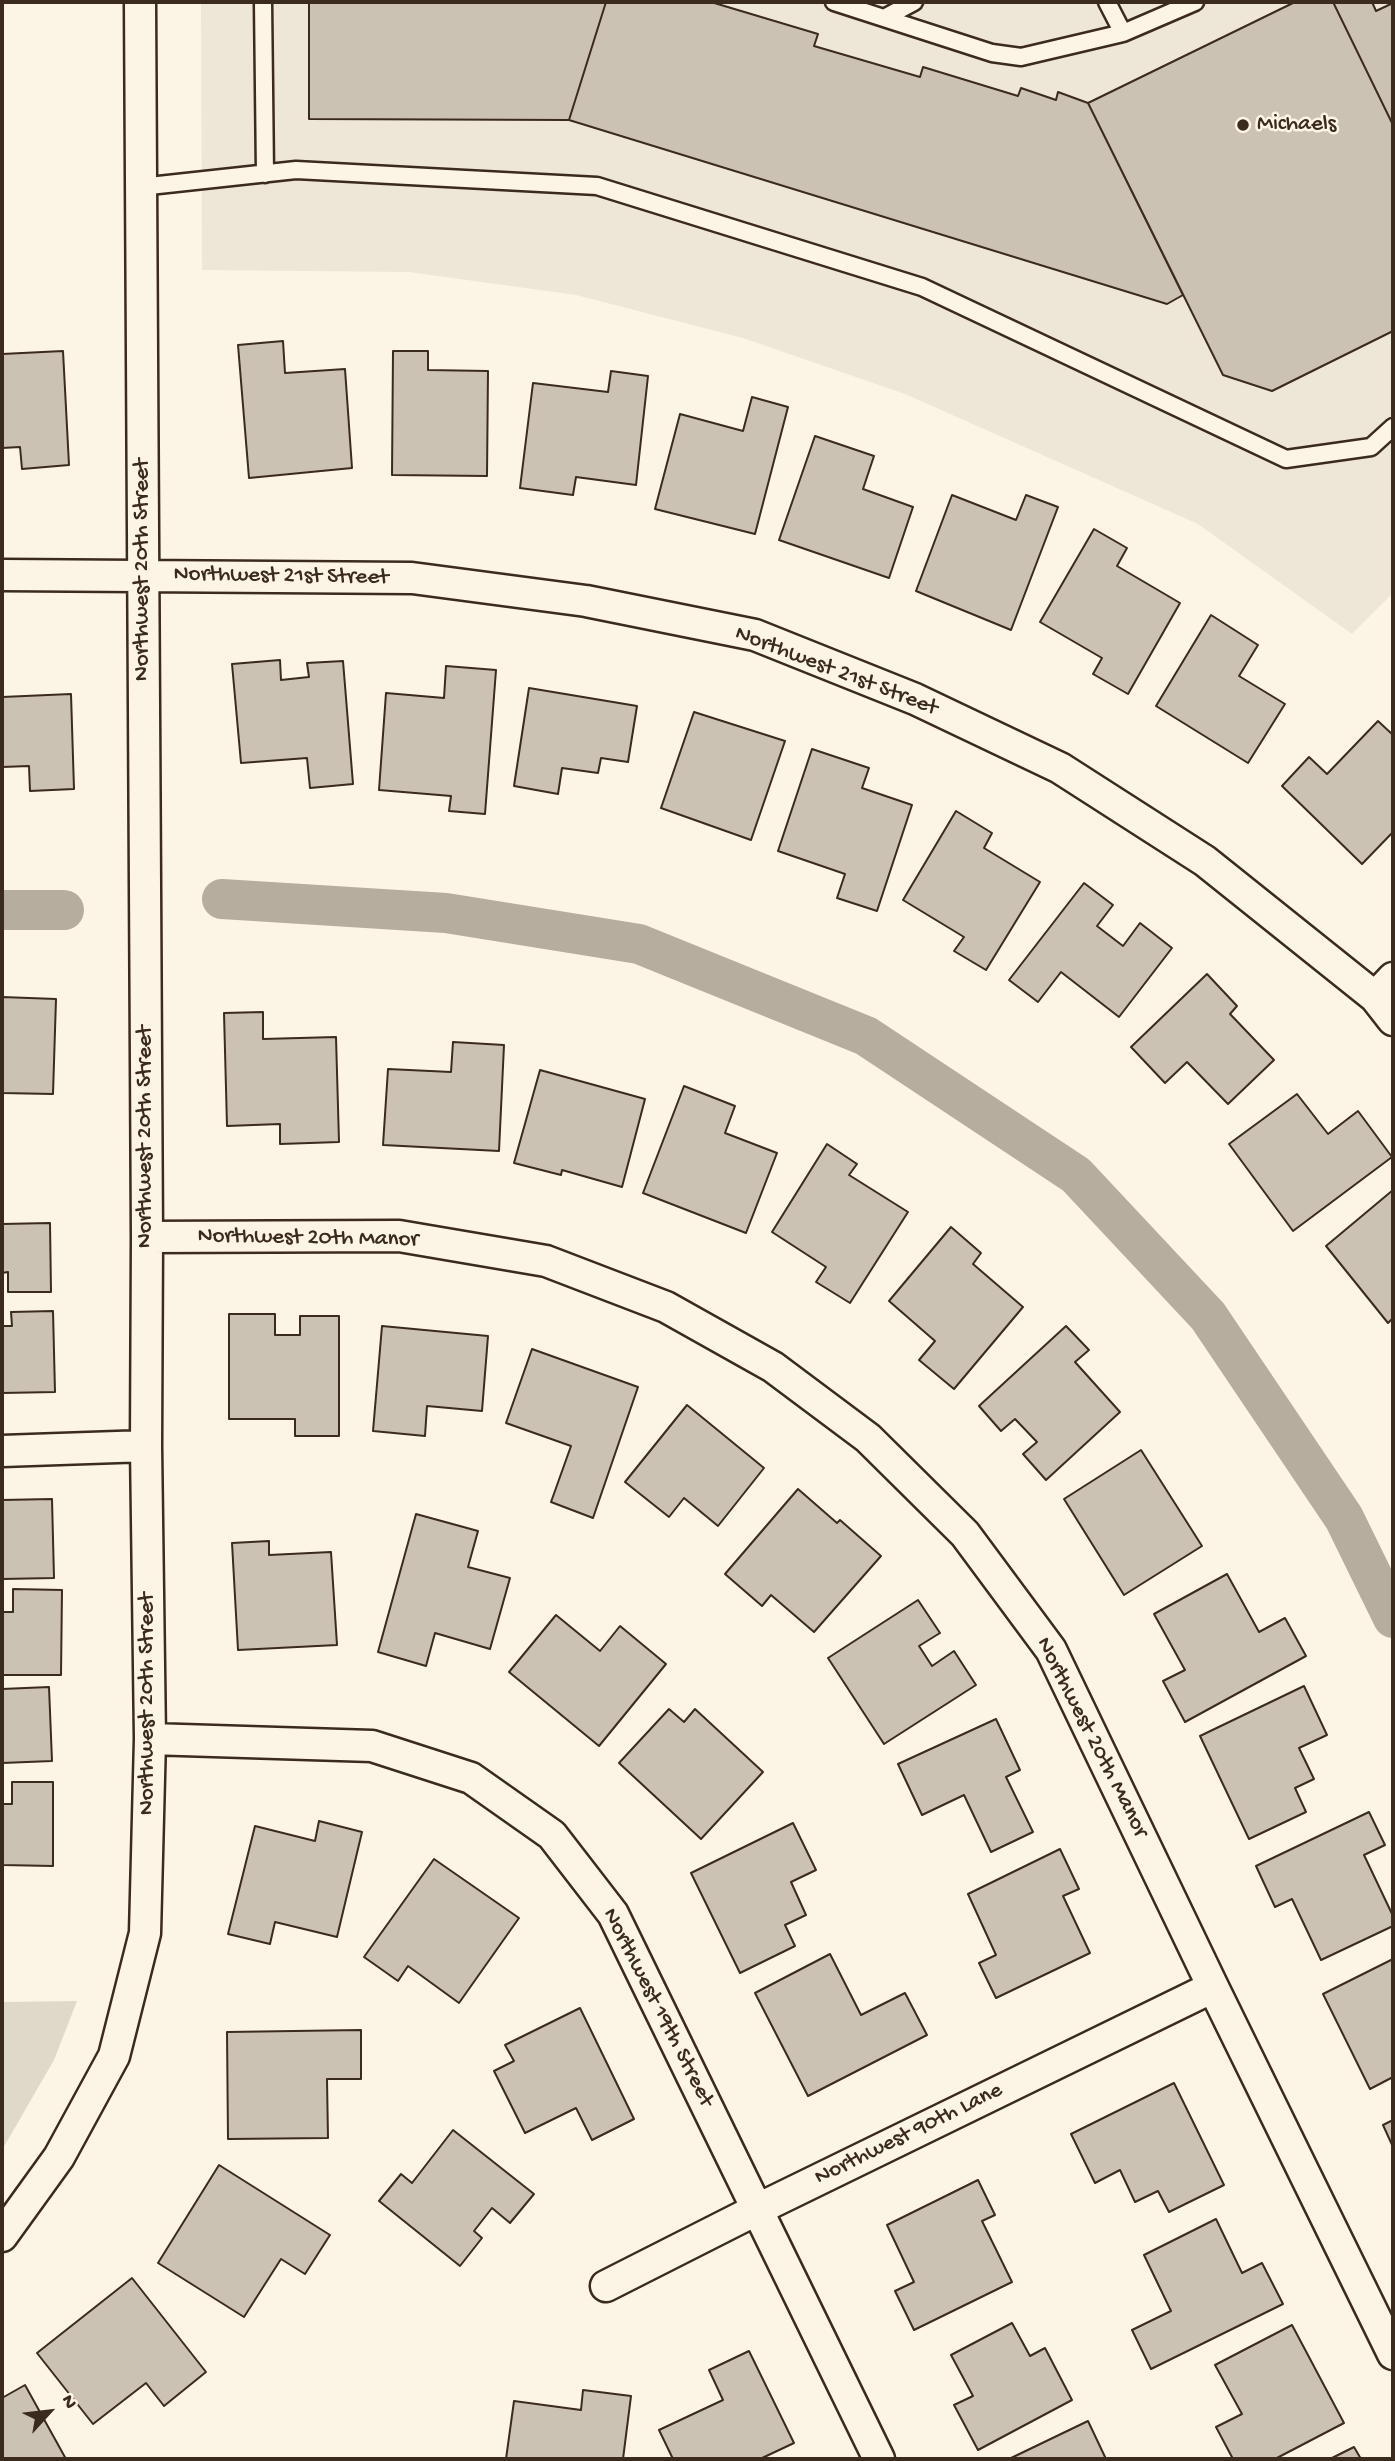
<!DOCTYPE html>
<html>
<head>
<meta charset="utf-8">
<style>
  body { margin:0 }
  #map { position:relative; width:1395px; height:2461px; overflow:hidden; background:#fcf5e5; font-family:"Gochi Hand",sans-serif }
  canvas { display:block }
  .frame { position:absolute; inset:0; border:4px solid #3b2a1e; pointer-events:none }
  .north { position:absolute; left:14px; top:2377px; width:70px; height:70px; -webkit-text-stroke:5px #fcf5e5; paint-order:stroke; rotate:63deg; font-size:19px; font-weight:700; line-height:28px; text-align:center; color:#3b2a1e }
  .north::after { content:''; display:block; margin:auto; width:24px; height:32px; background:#3b2a1e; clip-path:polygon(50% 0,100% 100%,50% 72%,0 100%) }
</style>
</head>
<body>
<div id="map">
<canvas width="1395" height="2461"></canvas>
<div class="frame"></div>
<div class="north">N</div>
</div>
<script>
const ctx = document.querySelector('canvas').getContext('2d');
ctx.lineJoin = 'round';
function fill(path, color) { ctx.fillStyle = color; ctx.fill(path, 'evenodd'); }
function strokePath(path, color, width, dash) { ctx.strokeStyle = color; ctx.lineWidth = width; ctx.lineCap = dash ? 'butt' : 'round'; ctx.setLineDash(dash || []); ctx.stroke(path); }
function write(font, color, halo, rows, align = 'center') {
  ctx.font = font + ' "Gochi Hand",sans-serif'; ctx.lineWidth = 5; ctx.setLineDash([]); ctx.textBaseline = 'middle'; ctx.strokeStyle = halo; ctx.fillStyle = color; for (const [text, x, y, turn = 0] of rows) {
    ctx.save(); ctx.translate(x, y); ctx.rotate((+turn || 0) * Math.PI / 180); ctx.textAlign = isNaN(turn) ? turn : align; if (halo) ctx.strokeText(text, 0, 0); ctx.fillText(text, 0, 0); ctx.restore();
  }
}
const built = new Path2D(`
  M201 2H1393V593L1352 634 1198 524 905 394 743 338 576 295 409 272 202 270Z`);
const green = new Path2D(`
  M77 2001 54 2060 2 2150V2002Z`);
const canal = new Path2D(`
  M222 899 446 913 639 944 866 1036 1076 1175 1208 1316 1344 1518 1393 1618
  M2 910H64`);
const building = new Path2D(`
  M309 2H606L569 120 309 119Z
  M606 2H711L818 34 814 46 920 77 923 67 1018 96 1021 88 1056 100 1058 92 1088 103 1183 295 1167 304 569 120Z
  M1295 2H1333L1393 125V331L1272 391 1223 375 1088 103Z
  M1333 2H1372L1376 11 1393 3V125Z
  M283 341 285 373 345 369 352 468 249 478 238 345Z
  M63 351 69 465 22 469 20 447 2 448V354Z
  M393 351H428V370L488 371 487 476 392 475Z
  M611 371 648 376 636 485 576 477 573 495 520 488 533 383 608 392Z
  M752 397 788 407 755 534 655 509 680 414 743 431Z
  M815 436 874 456 863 489 913 507 889 578 779 540Z
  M952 495 1016 520 1026 495 1058 507 1011 630 916 591Z
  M1094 529 1127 548 1117 566 1180 603 1128 694 1093 674 1102 658 1040 622Z
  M1211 615 1258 645 1239 676 1285 704 1248 763 1156 706Z
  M280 660 281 680 309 677 307 663 343 661 353 784 310 788 307 758 241 763 232 664Z
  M446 666 496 670 485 814 449 811 451 796 379 790 386 693 444 698Z
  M529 688 637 706 628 762 601 758 598 773 562 768 558 794 514 786Z
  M71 694 74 789 30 791 29 766 2 767V697Z
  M694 712 785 741 751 840 661 808Z
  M1378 721 1393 735V832L1362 864 1282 786 1309 757 1327 774Z
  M812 749 869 768 862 788 912 805 877 911 837 898 845 874 778 851Z
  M956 811 992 833 984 848 1040 882 986 970 954 951 964 937 903 900Z
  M1084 883 1113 905 1097 926 1123 946 1140 923 1172 948 1119 1017 1061 972 1038 1002 1009 980Z
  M1207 974 1237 1006 1230 1014 1274 1060 1228 1104 1187 1062 1165 1083 1131 1047Z
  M2 997 56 999 53 1094 2 1093Z
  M263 1012V1039L336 1037 339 1142 280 1144V1124L227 1126 224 1013Z
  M453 1042 504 1045 499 1151 383 1145 388 1069 451 1072Z
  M540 1070 645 1099 622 1187 562 1170 561 1175 514 1163Z
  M684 1086 735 1106 725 1133 777 1153 746 1233 643 1193Z
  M1297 1094 1328 1134 1358 1111 1392 1157 1293 1231 1229 1144Z
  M827 1144 857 1164 849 1175 908 1212 850 1303 816 1282 826 1267 772 1232Z
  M1393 1190V1318L1388 1323 1326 1246Z
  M50 1223 51 1292H8V1272L2 1273V1224Z
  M951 1227 981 1253 973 1264 1023 1307 954 1389 919 1360 935 1341 889 1301Z
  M53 1311 55 1392 2 1393V1326H12L11 1312Z
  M229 1314H275V1335H300V1316H339V1436H295V1419H229Z
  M382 1326 488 1336 482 1411 427 1406 425 1436 373 1431Z
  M1066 1326 1089 1350 1075 1362 1120 1412 1046 1480 1023 1454 1037 1442 1015 1419 1001 1431 979 1406Z
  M532 1349 638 1387 593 1518 551 1502 571 1446 506 1423Z
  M687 1405 764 1468 718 1526 684 1498 669 1517 625 1482Z
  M1141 1450 1202 1546 1124 1595 1064 1499Z
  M798 1489 837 1523 840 1520 881 1556 814 1632 771 1595 762 1606 725 1574Z
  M52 1499 54 1578 2 1579V1500Z
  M416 1514 478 1531 468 1567 510 1578 490 1649 435 1633 426 1666 378 1652Z
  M269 1541V1555L331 1552 337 1645 238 1650 232 1543Z
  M1227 1574 1259 1632 1285 1618 1306 1656 1185 1722 1163 1681 1185 1670 1154 1614Z
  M13 1589 62 1590 61 1675H2V1612H13Z
  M918 1600 940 1633 919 1646 932 1666 954 1651 976 1685 884 1744 828 1658Z
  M556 1615 600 1651 620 1626 666 1664 599 1746 509 1672Z
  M1304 1686 1327 1735 1299 1748 1314 1779 1295 1788 1306 1812 1249 1839 1200 1736Z
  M49 1687 52 1761 2 1763V1689Z
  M669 1709 684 1722 695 1709 763 1772 701 1839 619 1763Z
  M996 1719 1020 1770 1006 1777 1033 1832 991 1852 964 1795 922 1815 898 1764Z
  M12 1782H53V1866L2 1865V1804H12Z
  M1369 1812 1385 1845 1364 1855 1393 1916V1926L1321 1960 1292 1899 1275 1907 1256 1866Z
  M319 1821 362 1832 337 1937 275 1922 270 1944 228 1934 255 1826 315 1841Z
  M793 1823 816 1870 791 1882 806 1915 785 1925 795 1946 740 1973 691 1873Z
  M1060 1849 1079 1889 1063 1896 1090 1953 996 1998 979 1963 996 1955 968 1894Z
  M434 1859 519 1918 459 2003 408 1966 398 1981 364 1957Z
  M830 1954 861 2015 905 1993 927 2035 808 2096 755 1993Z
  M1393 1959V2077L1370 2089 1323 1994Z
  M580 2008 634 2119 592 2140 576 2108 525 2133 494 2071 514 2061 505 2045Z
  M361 2030V2079H327L328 2138 228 2139 227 2032Z
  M1174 2083 1224 2185 1169 2212 1158 2191 1135 2202 1120 2170 1095 2183 1071 2134Z
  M1393 2120V2147L1383 2125Z
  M453 2130 534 2194 510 2223 492 2208 474 2231 482 2238 460 2266 379 2201 401 2174 412 2183Z
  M219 2165 330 2235 305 2274 281 2259 244 2317 158 2263Z
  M978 2180 995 2215 982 2221 1012 2282 914 2330 895 2291 914 2282 887 2225Z
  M1216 2219 1242 2273 1262 2263 1283 2304 1151 2369 1132 2330 1171 2311 1144 2255Z
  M132 2278 206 2372 164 2406 146 2383 93 2424 37 2353Z
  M1012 2323 1030 2356 1045 2348 1072 2400 978 2450 954 2405 973 2396 951 2355Z
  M1292 2325 1344 2423 1275 2459H1233L1216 2427 1242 2414 1215 2365Z
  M749 2351 794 2443 760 2459H673L659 2430 723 2400 709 2370Z
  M25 2385 66 2459H2V2398Z
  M583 2390 631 2396 623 2459H506L514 2401 581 2410Z
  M1088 2421 1106 2459H1009Z
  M1354 2447 1361 2459H1330Z`);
const service = new Path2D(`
  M263 2 265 174
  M834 2 992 53 1021 57 1123 33 1195 2
  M1107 2 1123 33
  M884 18 914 2
  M140 187 296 170 597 186 922 287 1286 459 1371 447 1393 427`);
const minor = new Path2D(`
  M2 575 412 578 586 601 755 635 915 699 1060 768 1205 861 1375 997 1393 1020
  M1375 997 1393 978
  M147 1237 399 1236 546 1261 666 1307 773 1367 868 1438 965 1534 1051 1650 1213 1987 1393 2354
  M2 1451 146 1446
  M150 1739 372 1746 471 1778 552 1835 613 1914 879 2459
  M2 2236 59 2157 114 2056 145 1933 150 1739 146 1446 147 1237 140 2
  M606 2286 756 2210 1213 1987`);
const markers = [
  [1243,125,7,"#3b2a1e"]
];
const poiNames = [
  ["Michaels",1257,125]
];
const streetNames = [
  ["Northwest 20th Street",143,570,-90],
  ["Northwest 21st Street",281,577,1],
  ["Northwest 21st Street",836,672,21],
  ["Northwest 20th Street",146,1137,-90],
  ["Northwest 20th Manor",308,1239,1],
  ["Northwest 20th Street",148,1704,-90],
  ["Northwest 20th Manor",1091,1738,63],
  ["Northwest 19th Street",657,2008,63],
  ["Northwest 90th Lane",909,2135,-26]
];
fill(built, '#eee6d6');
fill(green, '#e0d8c8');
strokePath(canal, '#b7ad9e', 40);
fill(building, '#ccc2b3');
strokePath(building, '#3b2a1e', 2);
strokePath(service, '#3b2a1e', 21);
strokePath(minor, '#3b2a1e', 35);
strokePath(service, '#fcf5e5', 16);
strokePath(minor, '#fcf5e5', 30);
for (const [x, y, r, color] of markers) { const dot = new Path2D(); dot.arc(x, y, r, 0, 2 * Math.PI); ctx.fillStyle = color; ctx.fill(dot); strokePath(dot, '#fcf5e5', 2.5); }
write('23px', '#3b2a1e', '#fcf5e5', poiNames, 'left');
write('23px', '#3b2a1e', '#fcf5e5', streetNames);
</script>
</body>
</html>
